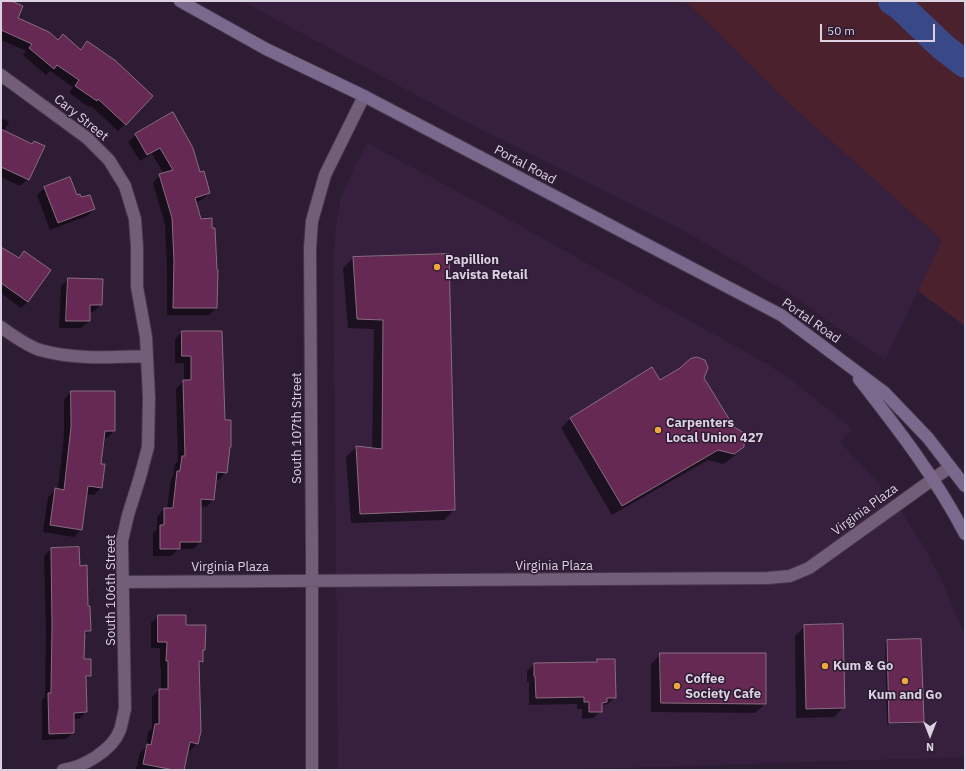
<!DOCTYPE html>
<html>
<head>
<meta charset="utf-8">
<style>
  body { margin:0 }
  #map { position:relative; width:966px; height:771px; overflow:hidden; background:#2d1c34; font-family:"IBM Plex Sans",sans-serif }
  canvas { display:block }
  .frame { position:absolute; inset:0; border:2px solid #dcd1e0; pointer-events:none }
  .north { position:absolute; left:910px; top:715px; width:40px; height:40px; -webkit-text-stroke:3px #2d1c34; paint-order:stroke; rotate:180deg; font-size:11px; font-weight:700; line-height:16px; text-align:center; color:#dcd1e0 }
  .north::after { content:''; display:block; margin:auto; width:14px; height:18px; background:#dcd1e0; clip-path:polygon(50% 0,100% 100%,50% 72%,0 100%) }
  .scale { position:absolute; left:820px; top:24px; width:115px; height:18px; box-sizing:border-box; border:2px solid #dcd1e0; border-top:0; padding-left:5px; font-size:12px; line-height:14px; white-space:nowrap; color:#dcd1e0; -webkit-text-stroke:3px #2d1c34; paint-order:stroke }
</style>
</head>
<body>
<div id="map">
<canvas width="966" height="771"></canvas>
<div class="frame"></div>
<div class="north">N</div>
<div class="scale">50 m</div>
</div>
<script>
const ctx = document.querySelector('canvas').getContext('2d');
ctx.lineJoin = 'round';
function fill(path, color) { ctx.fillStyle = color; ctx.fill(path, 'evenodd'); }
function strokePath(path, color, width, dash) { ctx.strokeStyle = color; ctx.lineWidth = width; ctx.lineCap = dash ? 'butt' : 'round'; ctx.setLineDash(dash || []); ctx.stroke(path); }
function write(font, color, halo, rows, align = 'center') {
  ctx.font = font + ' "IBM Plex Sans",sans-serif'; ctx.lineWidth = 3; ctx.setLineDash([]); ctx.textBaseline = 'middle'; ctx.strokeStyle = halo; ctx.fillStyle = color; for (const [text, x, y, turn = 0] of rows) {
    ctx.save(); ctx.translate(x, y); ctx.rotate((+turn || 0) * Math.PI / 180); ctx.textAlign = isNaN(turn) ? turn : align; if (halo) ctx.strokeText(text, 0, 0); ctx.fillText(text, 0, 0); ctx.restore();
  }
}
const built = new Path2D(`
  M242 1H685L792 106 942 240 885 360 785 291 683 230 470 124Z
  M367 143 490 209 767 364 797 384 852 429 840 442 870 474 899 508 923 545 943 583 960 624 965 638V757L559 770H338L333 258 336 228 341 198 353 170Z`);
const green = new Path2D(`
  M685 1H965V326L918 291 942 240 792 106Z`);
const shadow = new Path2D(`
  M1 1H9L16 18 57 41 80 50 88 42 152 96 118 131 91 106 89 107 69 93 73 87 50 71 46 75 23 55 26 51 1 40Z
  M172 114 209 193 202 200 196 202 216 308 209 315H167V269L165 225 153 183 160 175 164 174 152 154 140 161 128 142 136 135Z
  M1 118 9 122 4 131 31 145 34 142 28 179 20 186 1 177Z
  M45 188 76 196 94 209 87 216 50 230 37 195Z
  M1 249 18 259 24 253 28 302 21 308 1 293Z
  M448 255 454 510 444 520 351 523 346 457 356 447 372 449 374 329 348 328 343 268 353 258Z
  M68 279 101 305 93 312H89V321L81 328H59L61 286Z
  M182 332H221L226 472 219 480 215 479 213 500 206 507 200 506V542L193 549H178L171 556H153V533L157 529V517L164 509H167L171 479 173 476 175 464 178 461 176 389 184 381V363H175V339Z
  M703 378 743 447 733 457 723 464 708 460 612 515 561 428 571 418 659 381Z
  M71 392 114 431 107 438H103L100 465 101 488 94 495 86 494 81 529 74 537 43 532 48 497 55 490H58L64 435V400Z
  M51 549 79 567 86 566 90 630 84 636 83 660 90 676 85 680 86 712 79 719H73V733L66 739 42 740V700L45 697 46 633 44 556Z
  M159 616 185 626 204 650 202 652V661L198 665 197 743 190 751 187 750 183 770H136L140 753 146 747 148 732 152 728V697L159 690H161V668H160V648H151V623Z
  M805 626 844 707 834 717 796 718 795 636Z
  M920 640 923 721 920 723 887 724 885 643 887 641Z
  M661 654 765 704 755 713 651 712V664Z
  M598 660 615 697 608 704 603 705 601 707V711L593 718 582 719V709H577V704L529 705V682H527V671L534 664 595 663Z`);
const river = new Path2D(`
  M892 1 899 5 943 47 965 64`);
const building = new Path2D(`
  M1 1H11L23 6 18 18 49 32 58 40 63 34 81 50 87 41 116 61 153 96 126 125 98 99 97 101 75 86 79 80 57 65 54 69 29 48 32 44 1 30Z
  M173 112 193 148 200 172 204 171 210 193 195 198 201 219 212 218V228H215L217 270H218L217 308H173L174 261 172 218 159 174 173 170 160 148 147 155 135 134Z
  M1 129 32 144 34 141 45 146 29 180 1 167Z
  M70 177 77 195 80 194 81 197 90 195 95 209 58 223 44 187Z
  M1 247 19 258 24 251 51 270 28 302 1 283Z
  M449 254 455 510 360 514 356 446 382 449 383 320 357 319 353 257Z
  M68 278 103 279 102 305H90V321H66Z
  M182 331H222L225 420H231V447H230L227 473 217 472 214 500 201 499V542H180V549H160V525H164V508H173L177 471H180L182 456H185L183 380H191V356H182Z
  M697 357 705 360 708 368 704 378 734 427 744 433V447L734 454 718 450 622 506 570 418 652 367 660 380 680 368 690 359Z
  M71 391H115V431H105L101 464H105L102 488 88 486 82 530 50 525 55 488 64 490 71 427Z
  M79 547 80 566 87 565 88 606H90L91 631H85L84 659H91V676H86L87 712 74 713V733L49 734 48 693H51L52 625 51 548Z
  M158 615H186V625H206L205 650H203V662L199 661 201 731 198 744 190 742 184 770H174L143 764 147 744 151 745 155 724H159V689H168V661H166L167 642H158Z
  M843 624 845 708 806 709 804 625Z
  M921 639 924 722 889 723 887 640Z
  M660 653H766V704L661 703Z
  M597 659H615L616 698H607V702L602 703V712H589V702H584V697L536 698 535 676H534V663L597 662Z`);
const street = new Path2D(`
  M1 75 87 138 109 160 125 186 135 219 137 247V287L146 337 149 398 148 447 140 477 128 515 122 541 125 709C123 716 122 724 120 730 112 751 83 767 63 770
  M1 327C12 335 28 346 40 350 75 360 112 357 147 356
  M124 582 768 578 790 576 809 568 950 467
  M312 770V554L310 248 312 221 325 175 364 96`);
const secondary = new Path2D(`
  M180 1 266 49 364 96 781 315 884 392 928 438 965 486
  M859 379C898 429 936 478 965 534`);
const markers = [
  [437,267,4,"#f0a63e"],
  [658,430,4,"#f0a63e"],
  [825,666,4,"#f0a63e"],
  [905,681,4,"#f0a63e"],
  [677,686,4,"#f0a63e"]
];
const streetNames = [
  ["Cary Street",81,118,39],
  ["Portal Road",525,165,28],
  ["Portal Road",811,321,35],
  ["South 107th Street",297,428,-90],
  ["Virginia Plaza",865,510,-36],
  ["Virginia Plaza",554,566],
  ["Virginia Plaza",230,567],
  ["South 106th Street",111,590,-90]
];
const poiNames = [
  ["Papillion",445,260],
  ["Lavista Retail",445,275],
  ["Carpenters",666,423],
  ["Local Union 427",666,438],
  ["Kum & Go",833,666],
  ["Coffee",685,679],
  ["Society Cafe",685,694],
  ["Kum and Go",905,695,"center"]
];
fill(built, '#36203e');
fill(green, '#4a212d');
fill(shadow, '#0007');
strokePath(river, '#394987', 28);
fill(building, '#652954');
strokePath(building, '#8a6c80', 1);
strokePath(street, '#45374a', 14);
strokePath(secondary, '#45374a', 14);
strokePath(street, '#725e79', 12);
strokePath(secondary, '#7a688d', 12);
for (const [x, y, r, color] of markers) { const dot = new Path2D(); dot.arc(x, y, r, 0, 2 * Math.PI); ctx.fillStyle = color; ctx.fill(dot); strokePath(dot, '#2d1c34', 1.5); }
write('13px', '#dcd1e0', '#2d1c34', streetNames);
write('bold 13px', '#dcd1e0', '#2d1c34', poiNames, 'left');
</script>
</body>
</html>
